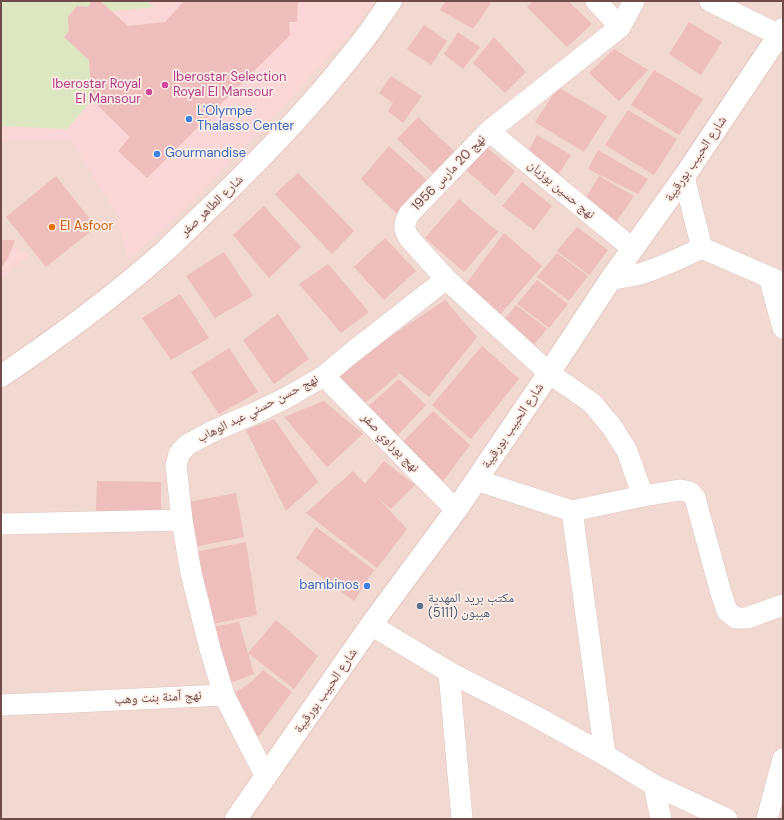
<!DOCTYPE html>
<html>
<head>
<meta charset="utf-8">
<style>
  body { margin:0 }
  #map { position:relative; width:784px; height:820px; overflow:hidden; background:#fae8e1; font-family:"DM Sans",sans-serif }
  canvas { display:block }
  .frame { position:absolute; inset:0; border:2px solid #6f4b4a; pointer-events:none }
</style>
</head>
<body>
<div id="map">
<canvas width="784" height="820"></canvas>
<div class="frame"></div>
</div>
<script>
const ctx = document.querySelector('canvas').getContext('2d');
ctx.lineJoin = 'round';
function fill(path, color) { ctx.fillStyle = color; ctx.fill(path, 'evenodd'); }
function strokePath(path, color, width, dash) { ctx.strokeStyle = color; ctx.lineWidth = width; ctx.lineCap = dash ? 'butt' : 'round'; ctx.setLineDash(dash || []); ctx.stroke(path); }
function write(font, color, halo, rows, align = 'center') {
  ctx.font = font + ' "DM Sans","Noto Naskh Arabic",sans-serif'; ctx.lineWidth = 3.5; ctx.setLineDash([]); ctx.textBaseline = 'middle'; ctx.strokeStyle = halo; ctx.fillStyle = color; for (const [text, x, y, turn = 0] of rows) {
    ctx.save(); ctx.translate(x, y); ctx.rotate((+turn || 0) * Math.PI / 180); ctx.textAlign = isNaN(turn) ? turn : align; if (halo) ctx.strokeText(text, 0, 0); ctx.fillText(text, 0, 0); ctx.restore();
  }
}
const residential = new Path2D(`
  M1 1H783V819H1Z`);
const commercial = new Path2D(`
  M1 1H375L343 43 187 208 128 260 115 212 71 141 1 142 2 240 31 255 1 279Z`);
const green = new Path2D(`
  M1 1H92L88 7 76 6 68 17 69 31 64 37 89 60 92 100 67 129 1 126Z
  M100 1H146L154 7 112 11Z`);
const building = new Path2D(`
  M92 1H100L128 26 165 22 184 1H298L297 22H289L290 35 147 178 118 151 130 137 92 100 89 60 64 37 69 31 68 17 77 6 88 7Z
  M446 1H487L491 3 473 29 440 10Z
  M533 1H568L592 24 567 47 527 7Z
  M689 22 722 42 701 75 669 54Z
  M424 25 447 41 431 65 407 49Z
  M458 32 480 47 463 69 444 54Z
  M494 37 526 72 505 93 473 63Z
  M614 49 648 70 619 101 589 73Z
  M654 70 703 99 679 135 631 105Z
  M391 76 422 96 403 123 388 111 393 103 379 93Z
  M558 87 607 116 584 152 535 122Z
  M628 110 677 139 654 175 605 145Z
  M418 117 455 152 434 174 397 139Z
  M537 135 571 155 554 181 525 157Z
  M389 146 429 182 398 215 361 179Z
  M485 146 515 171 495 196 464 168Z
  M598 150 648 179 638 194 588 169Z
  M298 173 354 231 332 254 275 194Z
  M56 176 96 227 46 267 6 217Z
  M599 176 634 196 616 222 583 203Z
  M522 182 552 206 534 230 502 206Z
  M459 199 498 232 464 272 425 238Z
  M264 206 301 247 269 278 233 235Z
  M577 227 608 250 589 275 557 251Z
  M504 233 542 266 498 317 463 288Z
  M385 238 416 271 384 300 354 267Z
  M1 240H15L8 258 1 268Z
  M224 252 253 296 215 318 186 276Z
  M557 253 588 276 569 301 537 277Z
  M328 264 369 312 341 333 299 284Z
  M537 280 568 304 549 328 517 304Z
  M180 294 209 338 171 360 142 318Z
  M445 300 477 337 429 397 393 368 399 374 363 405 337 379 373 348Z
  M516 305 547 329 531 348 501 324Z
  M278 314 309 359 274 384 243 340Z
  M482 346 519 379 471 439 432 405Z
  M229 348 258 392 219 414 191 372Z
  M399 379 426 405 395 438 363 411Z
  M324 401 363 434 327 467 284 417Z
  M433 411 470 445 441 484 400 445Z
  M274 419 318 482 286 511 246 430Z
  M384 461 415 485 391 509 377 497 407 529 377 568 306 513 353 471 365 484Z
  M97 481 161 482V512L96 511Z
  M236 493 244 537 194 547 183 503Z
  M316 527 374 570 354 601 296 558Z
  M246 542 257 615 212 624 195 552Z
  M276 620 318 656 294 689 248 653Z
  M239 622 254 674 230 683 212 627Z
  M263 670 292 692 256 740 229 697 251 682Z`);
const street = new Path2D(`
  M596 1 620 27
  M634 1 620 27 489 131 409 214C404 224 403 228 409 238L446 279 549 373 592 403 612 427 627 451 643 496
  M710 1 779 35
  M489 131 633 249
  M684 177 702 248
  M769 277 783 328
  M611 279C619 278 627 277 636 275 659 269 680 258 702 248L783 283
  M324 376 456 510
  M476 480 572 511
  M182 520 176 466 179 454 187 445 211 432 255 413 286 398 324 376 350 354 446 279
  M1 524 182 520 191 573 210 649 224 695
  M371 625 449 672 533 715 605 755 654 785 727 819
  M449 672 462 819
  M1 705 74 702 224 695 266 777
  M605 755 572 511 643 496 680 490 690 492 695 498 721 593 727 611 736 618H747L783 605
  M654 785 661 819
  M767 819 783 759`);
const secondary = new Path2D(`
  M1 376C58 338 113 297 164 252 182 235 199 218 217 201 268 152 317 100 361 43 372 30 381 15 391 1
  M236 819 371 625 456 510 549 373 611 279 684 177 783 29`);
const markers = [
  [165,85,4,"#d1479c"],
  [149,92,4,"#d1479c"],
  [189,119,4,"#3f7fe0"],
  [157,154,4,"#3f7fe0"],
  [52,227,4,"#e8710a"],
  [367,586,4,"#3f7fe0"],
  [420,606,4,"#5c6f8a"]
];
const hotelNames = [
  ["Iberostar Selection",173,78],
  ["Royal El Mansour",173,93],
  ["Iberostar Royal",141,85,"right"],
  ["El Mansour",141,100,"right"]
];
const shopNames = [
  ["L'Olympe",197,112],
  ["Thalasso Center",197,127],
  ["Gourmandise",165,154],
  ["bambinos",359,586,"right"]
];
const streetNames = [
  ["شارع الحبيب بورقيبة",696,159,-56],
  ["نهج 20 مارس 1956",449,173,-46],
  ["نهج حسين بوزيان",561,190,40],
  ["شارع الطاهر صفر",212,206,-44],
  ["نهج حسن حسني عبد الوهاب",258,409,-27],
  ["شارع الحبيب بورقيبة",513,426,-56],
  ["نهج بوراوي صفر",390,443,46],
  ["شارع الحبيب بورقيبة",326,691,-55],
  ["نهج آمنة بنت وهب",158,698,-3]
];
const foodNames = [
  ["El Asfoor",60,227]
];
const serviceNames = [
  ["مكتب بريد المهدية",428,599],
  ["هيبون (5111)",428,614]
];
fill(residential, '#f1d8d0');
fill(commercial, '#fad6d7');
fill(green, '#dce6c1');
fill(building, '#edbebb');
strokePath(street, '#dfc5c1', 22);
strokePath(secondary, '#e4c4be', 24);
strokePath(street, '#fff', 21);
strokePath(secondary, '#fff', 22);
for (const [x, y, r, color] of markers) { const dot = new Path2D(); dot.arc(x, y, r, 0, 2 * Math.PI); ctx.fillStyle = color; ctx.fill(dot); strokePath(dot, '#fdede7', 1.5); }
write('13px', '#b23c85', '#fdede7', hotelNames, 'left');
write('13px', '#366cbe', '#fdede7', shopNames, 'left');
write('13px', '#6f4b4a', '#fdede7', streetNames);
write('13px', '#c56008', '#fdede7', foodNames, 'left');
write('13px', '#4e5e75', '#fdede7', serviceNames, 'left');
</script>
</body>
</html>
